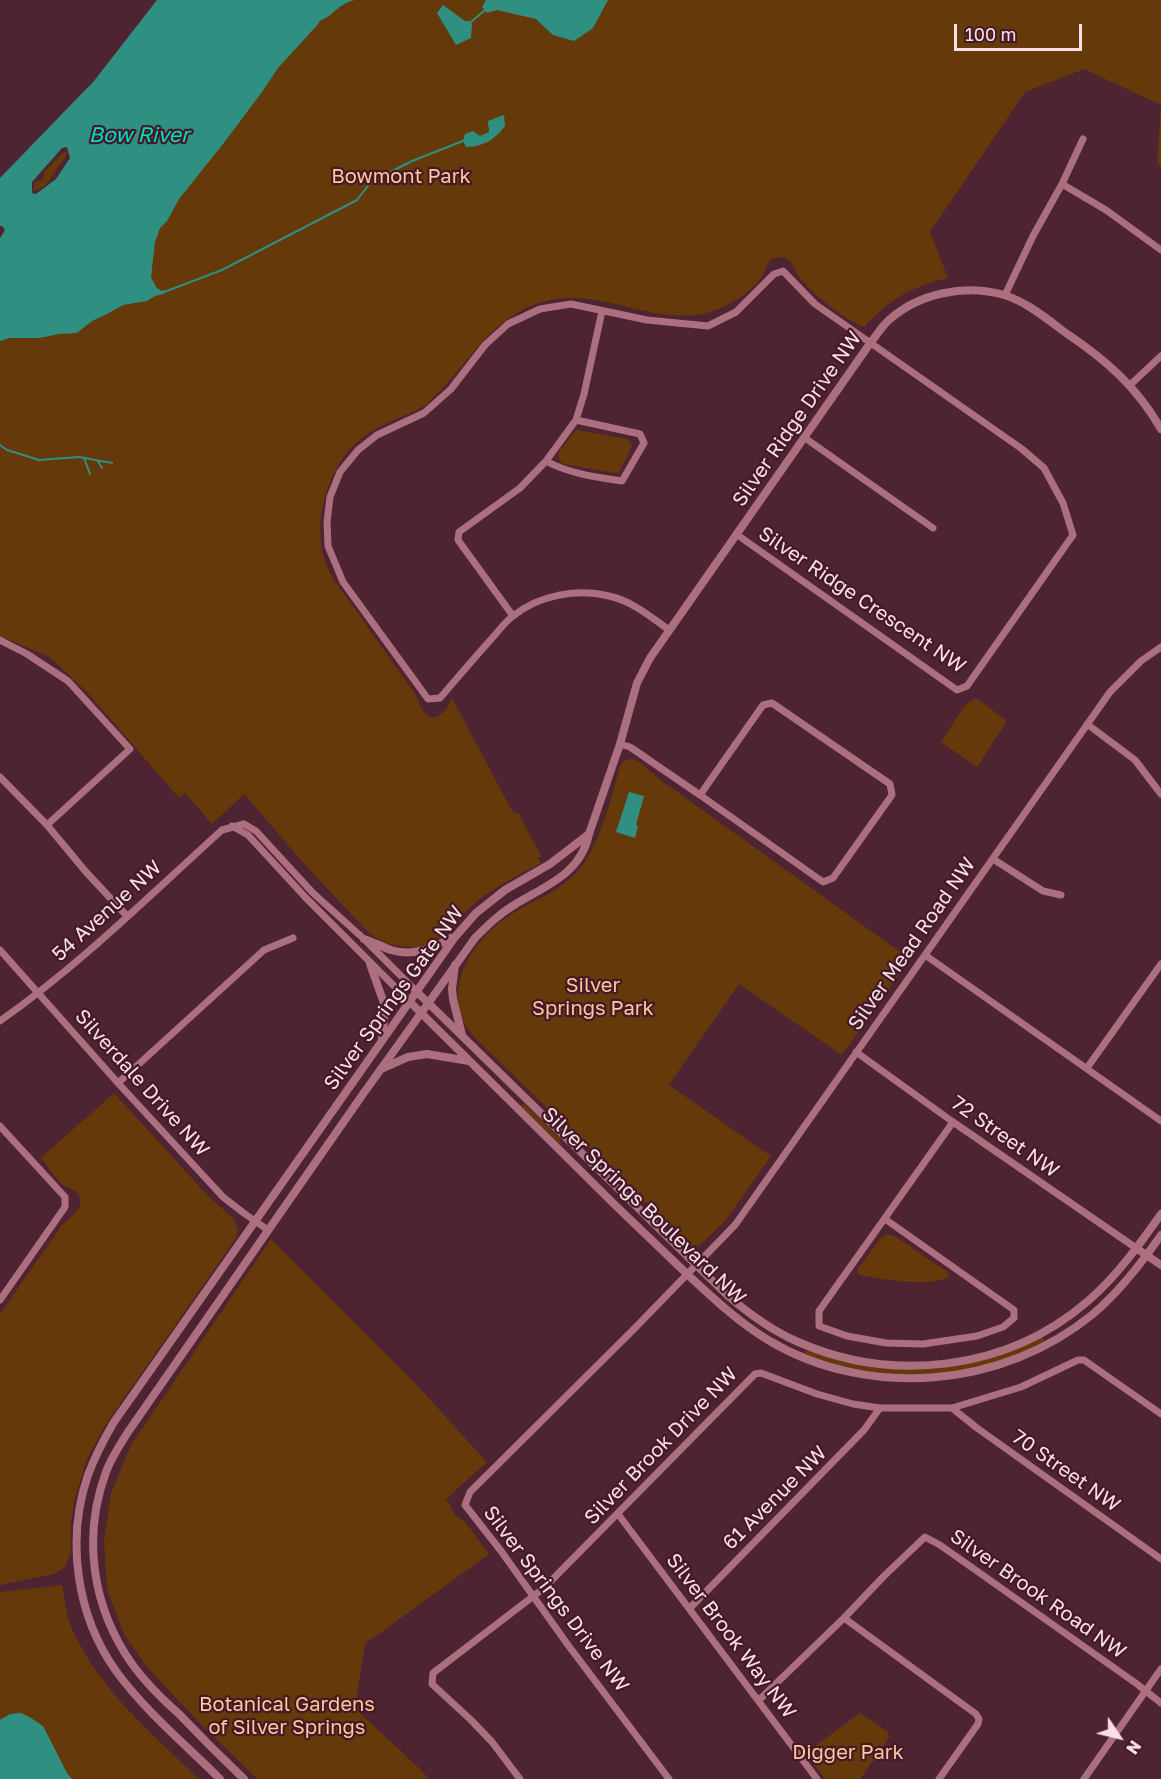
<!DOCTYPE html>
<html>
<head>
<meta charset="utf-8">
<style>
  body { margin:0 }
  #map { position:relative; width:1161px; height:1779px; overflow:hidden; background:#4f2432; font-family:"Golos Text",sans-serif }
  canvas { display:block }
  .north { position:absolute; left:1089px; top:1707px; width:60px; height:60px; -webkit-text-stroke:4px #441a28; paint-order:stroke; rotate:125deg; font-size:16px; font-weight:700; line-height:24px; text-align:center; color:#fbdfe6 }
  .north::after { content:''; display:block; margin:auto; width:21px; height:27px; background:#fbdfe6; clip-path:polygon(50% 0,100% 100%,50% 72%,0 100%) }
  .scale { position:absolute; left:954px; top:24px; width:128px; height:27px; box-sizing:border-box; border:3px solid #fbdfe6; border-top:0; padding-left:8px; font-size:18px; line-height:21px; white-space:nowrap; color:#fbdfe6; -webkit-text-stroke:4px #441a28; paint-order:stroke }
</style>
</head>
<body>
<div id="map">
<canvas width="1161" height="1779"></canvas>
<div class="north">N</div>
<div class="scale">100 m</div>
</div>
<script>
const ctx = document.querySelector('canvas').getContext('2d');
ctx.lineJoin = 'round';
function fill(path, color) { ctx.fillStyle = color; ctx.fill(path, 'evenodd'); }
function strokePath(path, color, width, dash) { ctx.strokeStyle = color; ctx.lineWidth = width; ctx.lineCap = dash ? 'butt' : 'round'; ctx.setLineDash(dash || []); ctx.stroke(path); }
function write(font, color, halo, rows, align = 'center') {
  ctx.font = font + ' "Golos Text",sans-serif'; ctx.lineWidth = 4.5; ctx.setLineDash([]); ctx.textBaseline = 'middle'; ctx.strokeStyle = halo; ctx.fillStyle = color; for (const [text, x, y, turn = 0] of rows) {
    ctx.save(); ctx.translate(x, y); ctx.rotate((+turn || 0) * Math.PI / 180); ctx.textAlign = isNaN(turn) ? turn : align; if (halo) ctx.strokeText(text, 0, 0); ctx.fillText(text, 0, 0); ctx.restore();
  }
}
const green = new Path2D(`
  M300 0H1161V166L1157 163 1161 105 1084 69 1025 92 930 232 948 278C910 287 890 299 864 327 843 318 816 297 802 280 794 272 796 265 785 257L771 259C766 266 765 273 760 279 754 288 745 294 736 300 671 342 611 285 546 301 492 314 469 364 431 400 418 413 399 416 383 425 374 429 364 436 357 442 344 453 333 472 328 488 320 510 318 532 323 555 329 577 345 595 358 613 377 640 396 668 416 695 424 723 440 725 452 698L512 811 519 814 541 856 538 858 541 863C518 875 494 887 474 904 452 923 445 942 415 948V947C397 947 384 944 369 933L307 867 244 794 212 824 185 793 179 798 88 693 50 657 0 636V339Z
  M64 152H67C65 162 58 164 54 173 49 182 44 189 33 191L35 182 43 180 44 172Z
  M576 430 628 439 631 443 632 446 619 472 615 473 563 464 559 460 558 453Z
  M976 698 1007 721 977 767 941 742 965 705Z
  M631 759 638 761 662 781 910 959 842 1055 739 984 669 1085 771 1156 725 1221 700 1245 690 1246 475 1038C469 1030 462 1021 459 1011 451 972 479 935 510 915 532 901 557 893 576 873 600 848 611 797 621 764L626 760Z
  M114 1093 208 1196 234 1219 238 1230 236 1238 104 1427 87 1459 75 1498 71 1523V1552L65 1567 54 1574 0 1585V1314L62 1225C71 1217 90 1204 75 1191 71 1188 66 1187 62 1184 54 1177 48 1166 41 1158Z
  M523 1103 560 1138 561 1146 521 1106Z
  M885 1235H893L946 1271 949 1273 947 1278C923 1287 886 1279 862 1276L858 1274 857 1270 880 1239Z
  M271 1239 413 1381 487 1462 445 1500 448 1501 454 1514 466 1523 489 1554 365 1644 356 1700 361 1714 420 1769 429 1779H257L193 1716 147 1667 124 1634 107 1589 104 1540 111 1493 131 1445Z
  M1042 1337 1044 1341C990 1375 919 1380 857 1370 840 1367 822 1359 804 1354L806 1350C896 1376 956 1378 1042 1337Z
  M62 1585C65 1599 66 1616 72 1629 101 1692 151 1732 199 1779H0V1592Z
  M860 1713 888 1732 889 1736 888 1739 860 1779H825L806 1753Z`);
const water = new Path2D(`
  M157 0H355C337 4 333 17 319 21V23L278 68 262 92 223 144 179 199 167 221 160 228 155 242 151 277 156 287 161 291 164 290V294L155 296 147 301 123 305 107 314 92 321 77 333 59 334 39 338H9L0 341V238L5 230 2 226H0V178L94 81ZM67 147 70 158 56 179 36 194 32 193V182L62 148Z
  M486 0H608L593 28 574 41 553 35 536 19 497 10 487 13 482 7Z
  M443 5 465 21H469L472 24 471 38 456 45 437 13Z
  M504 115 505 126C494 140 485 146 466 147L463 141 465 134 473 131 480 136 489 132 488 121Z
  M629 792 644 796 636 825 638 826 635 838 616 832Z
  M21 1713 31 1718 43 1726 67 1773 72 1779H0V1720L10 1714Z`);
const stream = new Path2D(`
  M471 22 485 10
  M164 292 222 270 357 200 371 182 412 161 463 141
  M0 445 7 450 39 460 79 457 112 463
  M84 458 90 474
  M98 461 102 468`);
const minor = new Path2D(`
  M1062 184 1083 139
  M1005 295 1033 236 1062 184 1106 210 1161 250
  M1130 385 1161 356
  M805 438 933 528
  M546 461C570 474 596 477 622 481L644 443 640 434 576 420
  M513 616 458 540 459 532 520 488 546 461 576 420 584 394 602 311
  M669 630C651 617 632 601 609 596 578 588 539 595 513 616 506 621 500 629 494 636 476 656 458 677 440 698L428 699 343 582 328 546 327 522 330 497 340 472 358 450 377 435 424 413 451 389 485 345 508 324 540 309 571 304 647 320 708 326 736 312 774 274 783 271 815 304 1022 449 1044 468 1063 503 1073 535 967 686 957 690 736 534
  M0 640 27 654 68 681 130 749 47 825
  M772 703 890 784 892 795 833 878 823 882 700 795 763 705Z
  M1087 724 1135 760 1161 794
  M620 744 630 747 700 795
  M0 777 47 825 86 872 127 916
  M232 826 248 835 306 898 409 1001
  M993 859 1043 891 1061 895
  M0 950 118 1083 223 1197 245 1214 268 1230
  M925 955 1161 1121
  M0 1021C80 965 150 895 222 830L244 824 256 831 313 893 364 939 416 991
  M856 1052 953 1122 1136 1248
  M1087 1068 1161 964
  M118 1083 264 950 293 938
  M0 1126 65 1197V1207L0 1300
  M885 1219 1014 1310V1318L1003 1327 977 1336 923 1344 886 1343 847 1336 819 1326V1311L953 1122
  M952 1408 977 1428 1161 1559
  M618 1514 817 1779
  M690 1608 864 1430 880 1408
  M844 1618 976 1714 979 1719 978 1724 939 1779
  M759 1700 844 1618 884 1576 925 1537 940 1545 1137 1684 1161 1703
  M520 1779 492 1742 471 1720 432 1684 433 1673 544 1588 755 1374 761 1373 817 1394 853 1404 880 1408H952L1021 1387 1078 1360H1084L1161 1414
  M669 1779 568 1645 501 1551 465 1505 470 1492 633 1330 735 1225 1110 692 1141 661 1161 647
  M1084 1779 1161 1669`);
const tertiary = new Path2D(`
  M364 939C374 942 382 947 391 950 414 957 432 948 451 938
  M370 964 385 1006 382 1038
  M455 965 452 989 453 999 462 1035
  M416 991 727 1295C748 1313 771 1330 796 1341 892 1384 1007 1371 1088 1301 1117 1276 1139 1245 1161 1214
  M409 1001C478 1069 547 1137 615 1205 639 1228 663 1251 687 1274 713 1298 738 1322 768 1340 868 1400 1003 1388 1093 1314 1120 1291 1141 1264 1161 1235
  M381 1069 408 1057 427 1054 469 1061
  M1136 1248 1161 1265
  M220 1779C185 1744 145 1711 116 1671 76 1615 66 1539 88 1475 95 1456 104 1439 114 1422L455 937 476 913 505 890 550 864 589 834
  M244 1779C222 1758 200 1736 179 1714 162 1699 145 1682 132 1664 92 1607 82 1537 106 1472 111 1458 120 1445 128 1432L363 1094 475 938C487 926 499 914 514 905 545 886 581 874 589 834L620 744 637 683 650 658 871 342C877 335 882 326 889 320 919 293 965 284 1004 295 1027 302 1047 319 1066 333 1106 360 1137 387 1161 429`);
const parkNames = [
  ["Bowmont Park",401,177],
  ["Silver",593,986],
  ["Springs Park",593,1009],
  ["Botanical Gardens",287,1705],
  ["of Silver Springs",287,1728],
  ["Digger Park",848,1753]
];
const streetNames = [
  ["Silver Ridge Drive NW",797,419,-55],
  ["Silver Ridge Crescent NW",862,600,34],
  ["54 Avenue NW",107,911,-42],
  ["Silver Mead Road NW",912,944,-55],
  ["Silver Springs Gate NW",394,998,-54],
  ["Silverdale Drive NW",142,1083,48],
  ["72 Street NW",1005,1137,35],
  ["Silver Springs Boulevard NW",644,1206,44],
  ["Silver Brook Drive NW",661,1446,-46],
  ["70 Street NW",1066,1471,35],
  ["61 Avenue NW",775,1498,-45],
  ["Silver Brook Road NW",1038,1594,35],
  ["Silver Springs Drive NW",556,1599,53],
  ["Silver Brook Way NW",731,1636,53]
];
const waterNames = [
  ["Bow River",139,135]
];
fill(green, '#653909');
fill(water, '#2f9082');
strokePath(stream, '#2f9082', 2);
strokePath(minor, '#ab6f80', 7);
strokePath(tertiary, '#ab6f80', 8);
write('20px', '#ffc89a', '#441a28', parkNames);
write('20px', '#fbdfe6', '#441a28', streetNames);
write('italic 21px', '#00ddc5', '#441a28', waterNames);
</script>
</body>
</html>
